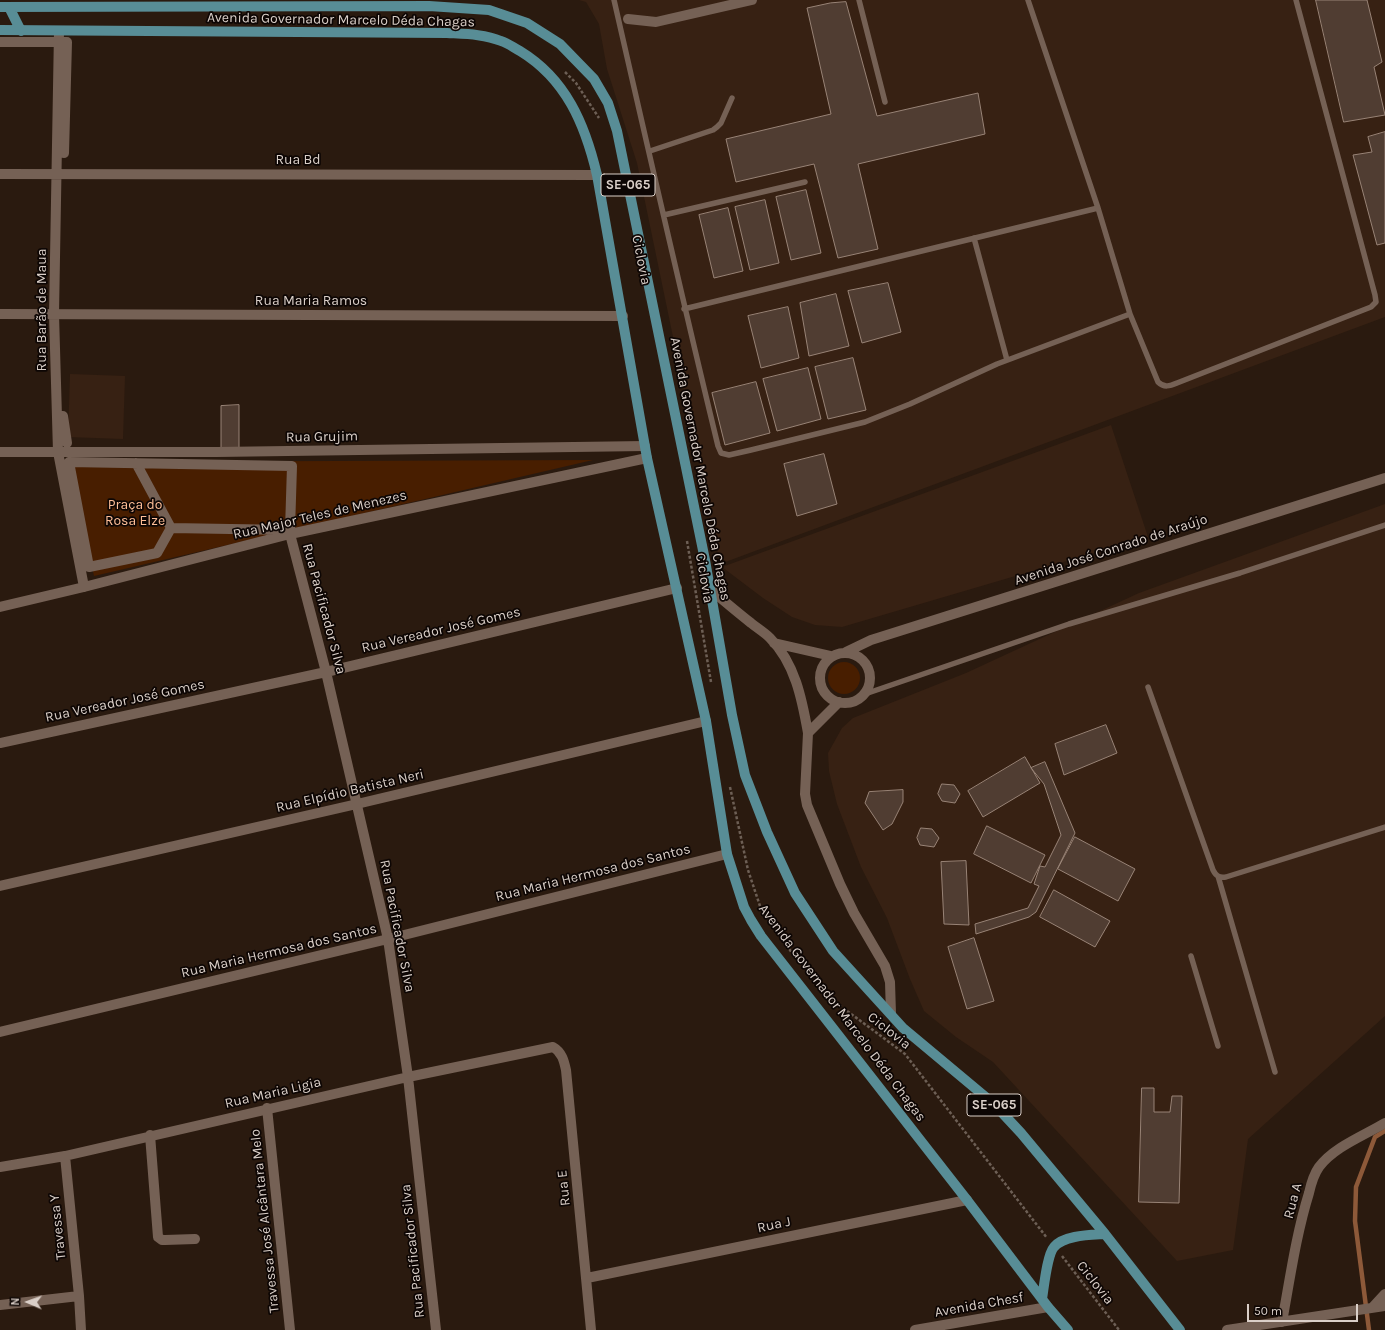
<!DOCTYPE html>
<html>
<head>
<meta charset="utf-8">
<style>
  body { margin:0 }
  #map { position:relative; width:1385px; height:1330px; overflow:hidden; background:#2a1a0f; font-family:Karla,sans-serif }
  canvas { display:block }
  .north { position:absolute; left:8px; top:1282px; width:40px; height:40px; -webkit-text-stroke:3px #0d0604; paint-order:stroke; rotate:272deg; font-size:11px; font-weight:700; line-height:16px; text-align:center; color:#dacfc8 }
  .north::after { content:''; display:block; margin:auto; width:14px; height:18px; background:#dacfc8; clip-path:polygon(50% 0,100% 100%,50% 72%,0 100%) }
  .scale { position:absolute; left:1247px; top:1304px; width:111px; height:18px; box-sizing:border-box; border:2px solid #dacfc8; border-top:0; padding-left:5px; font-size:12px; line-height:14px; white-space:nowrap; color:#dacfc8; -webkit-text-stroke:3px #0d0604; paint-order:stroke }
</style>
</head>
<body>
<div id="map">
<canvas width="1385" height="1330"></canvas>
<div class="north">N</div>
<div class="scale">50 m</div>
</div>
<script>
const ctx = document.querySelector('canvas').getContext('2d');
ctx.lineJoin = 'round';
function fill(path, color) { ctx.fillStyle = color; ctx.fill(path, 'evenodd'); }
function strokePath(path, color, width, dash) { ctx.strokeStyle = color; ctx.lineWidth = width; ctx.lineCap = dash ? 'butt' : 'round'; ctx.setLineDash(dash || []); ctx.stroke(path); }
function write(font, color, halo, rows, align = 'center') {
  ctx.font = font + ' Karla,sans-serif'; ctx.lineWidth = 3.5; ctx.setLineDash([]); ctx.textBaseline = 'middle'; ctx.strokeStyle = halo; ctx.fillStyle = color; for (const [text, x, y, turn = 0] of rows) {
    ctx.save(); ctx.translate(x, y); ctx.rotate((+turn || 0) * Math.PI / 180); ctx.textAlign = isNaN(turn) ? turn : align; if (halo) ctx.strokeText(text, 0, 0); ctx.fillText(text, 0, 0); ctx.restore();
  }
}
const built = new Path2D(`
  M579 0H1385V317L720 564 637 163 607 69 599 24 586 2Z
  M70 374 125 376 123 439 68 437Z
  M1111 425 1148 537 842 627 815 625 792 617 763 598 722 567Z
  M1385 504V1016L1248 1139 1233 1250 1177 1261 993 1062 956 1037 924 1011 910 979 887 918 861 867 837 804 829 771 828 753 842 728 853 718 966 673 1139 593Z`);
const green = new Path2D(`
  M593 460 94 576 69 462Z
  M828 678a16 16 0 1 1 32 0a16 16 0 1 1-32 0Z`);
const stream = new Path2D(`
  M1369 1330 1355 1221 1356 1187 1375 1137 1385 1131`);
const building = new Path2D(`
  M1316 0H1367L1382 62 1374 67 1385 115 1344 122Z
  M846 2 877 116 978 93 985 134 858 164 878 249 838 258 814 164 736 182 726 139 831 114 807 8 830 3Z
  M1385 132V243L1377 245 1353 155 1372 152 1368 137Z
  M806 190 821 253 791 260 776 197Z
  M765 200 779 263 750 270 735 207Z
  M728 208 743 271 714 278 699 215Z
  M888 283 901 332 862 343 848 291Z
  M836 294 849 346 809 356 800 303Z
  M788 307 799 358 761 368 748 316Z
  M853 358 866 410 828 419 815 367Z
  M808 368 821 419 777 431 763 379Z
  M756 382 770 433 725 445 712 393Z
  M239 405V450H221V406Z
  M824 454 837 504 797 516 784 464Z
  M1106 725 1117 753 1064 775 1055 744Z
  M1025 757 1040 783 983 817 968 791Z
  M1045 762 1075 833 1036 912 1029 917 976 934 975 924 1028 908 1039 886 1034 884 1040 866 1045 867 1061 835 1044 784 1031 768Z
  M942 784 954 785 960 794 955 803 942 801 938 794Z
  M903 790V802L892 824 883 830 865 803 869 792Z
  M987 826 1045 855 1031 883 974 854Z
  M921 828 932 829 939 838 934 847 920 845 917 838Z
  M1075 837 1135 869 1118 901 1058 869Z
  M966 861 969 925 944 924 941 862Z
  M1054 890 1110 921 1095 947 1040 917Z
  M974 938 994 1001 967 1009 948 947Z
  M1142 1088H1154V1112H1170L1172 1096H1182L1179 1203 1139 1202Z`);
const path = new Path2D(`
  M565 72 576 83 599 118
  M687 541 711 682
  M730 787 748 870 760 906 794 956
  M823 993 905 1054 1047 1238
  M1062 1256 1119 1330`);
const lane = new Path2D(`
  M614 0C648 149 682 298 718 446L721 453 729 455 751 450 865 422 910 404 997 364 1130 314
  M859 0 885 102
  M1028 0 1098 208 1130 314 1158 382C1164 388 1170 386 1177 383L1371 307 1376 302 1375 295 1296 0
  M650 151 713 130 717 127 721 123 732 98
  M664 215 805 182
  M974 238 1007 360
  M684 309 1098 208
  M1148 687 1213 870C1216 876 1219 878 1226 877L1385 827
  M865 694 1069 624 1240 573 1385 525
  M1218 876 1275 1072
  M1191 956 1218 1046`);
const street = new Path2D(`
  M628 19 656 22 752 0
  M59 31 54 314 58 452 84 587
  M0 42H67L64 153
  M0 174 597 175
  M0 314 623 316
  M63 416 67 443
  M0 452H217L645 446
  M69 462 292 466 290 530 171 528 157 553 89 567Z
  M136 463 171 528
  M290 534 326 672 388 939 408 1077 436 1330
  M711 590C724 601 737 612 751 623 757 628 764 632 770 638 795 663 802 699 808 733
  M0 607 84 587 290 534 647 458
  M774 643 831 656
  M846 652 871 640 1385 478
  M820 678a25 25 0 1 1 50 0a25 25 0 1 1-50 0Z
  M839 702 808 733 805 794 807 805 840 884 854 913 885 966 890 982 891 1014
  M0 743 326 672 677 588
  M0 886 357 804 706 721
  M0 1032 388 939 727 854
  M267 1108 290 1330
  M150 1135 158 1237 162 1240H165L195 1239
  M65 1156 79 1296 81 1330
  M0 1167 65 1156 408 1077 553 1047C562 1052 564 1061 566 1070L591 1330
  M587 1278 967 1200
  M0 1305 79 1296
  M1373 1307 1385 1294
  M1282 1322C1290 1279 1296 1235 1309 1193 1311 1184 1314 1174 1319 1167 1334 1147 1363 1136 1385 1123
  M915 1330 1048 1307
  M1227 1330 1385 1306`);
const primary = new Path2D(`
  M0 7 429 6 489 10 527 23 560 44 594 79 608 103 617 131 705 560 732 715 745 775 767 832 795 893 833 951 903 1028 994 1104 1021 1133 1105 1234 1180 1330
  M9 7 21 31
  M0 30 447 33C465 34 484 34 501 41 508 43 514 48 520 51 566 79 585 124 597 175L647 458 706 721 727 854 744 907 751 920 761 936 967 1200 1048 1307 1068 1330
  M1042 1299C1044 1287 1047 1255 1054 1247 1064 1235 1091 1235 1105 1234`);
const shields = [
  [628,185,54],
  [994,1105,54]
];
const shieldNames = [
  ["SE-065",628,185],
  ["SE-065",994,1105]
];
const streetNames = [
  ["Avenida Governador Marcelo Déda Chagas",341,20,1],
  ["Rua Bd",298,160],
  ["Ciclovia",641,260,79],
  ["Rua Maria Ramos",311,301],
  ["Rua Barão de Maua",42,310,-90],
  ["Rua Grujim",322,437,-1],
  ["Avenida Governador Marcelo Déda Chagas",700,469,79],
  ["Rua Major Teles de Menezes",320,515,-13],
  ["Avenida José Conrado de Araújo",1111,550,-18],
  ["Ciclovia",704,578,80],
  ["Rua Pacificador Silva",324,609,75],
  ["Rua Vereador José Gomes",441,630,-13],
  ["Rua Vereador José Gomes",125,701,-12],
  ["Rua Elpídio Batista Neri",350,791,-13],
  ["Rua Maria Hermosa dos Santos",593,873,-14],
  ["Rua Pacificador Silva",397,926,79],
  ["Rua Maria Hermosa dos Santos",279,951,-13],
  ["Avenida Governador Marcelo Déda Chagas",842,1013,53],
  ["Ciclovia",889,1031,38],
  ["Rua Maria Ligia",273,1093,-13],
  ["Rua E",564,1188,-96],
  ["Rua A",1293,1201,-75],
  ["Travessa José Alcântara Melo",265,1221,-96],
  ["Rua J",774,1225,-12],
  ["Travessa Y",58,1227,-96],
  ["Rua Pacificador Silva",413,1251,-96],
  ["Ciclovia",1095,1283,52],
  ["Avenida Chesf",979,1305,-10]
];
const parkNames = [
  ["Praça do",135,505],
  ["Rosa Elze",135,521]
];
fill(built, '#372113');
fill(green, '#481e00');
strokePath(stream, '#8d5939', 4.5);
fill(building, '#503d32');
strokePath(building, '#988376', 1);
strokePath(path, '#6d5f55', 2.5, [3, 2]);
strokePath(lane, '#756155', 5.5);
strokePath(street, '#756155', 10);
strokePath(primary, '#588d96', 10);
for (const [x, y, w] of shields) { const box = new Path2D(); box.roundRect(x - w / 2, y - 11, w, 22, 3); ctx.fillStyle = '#0d0604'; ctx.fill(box); strokePath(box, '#dacfc8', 1); }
write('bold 13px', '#dacfc8', null, shieldNames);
write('14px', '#dacfc8', '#0d0604', streetNames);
write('14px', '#febe97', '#0d0604', parkNames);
</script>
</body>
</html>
